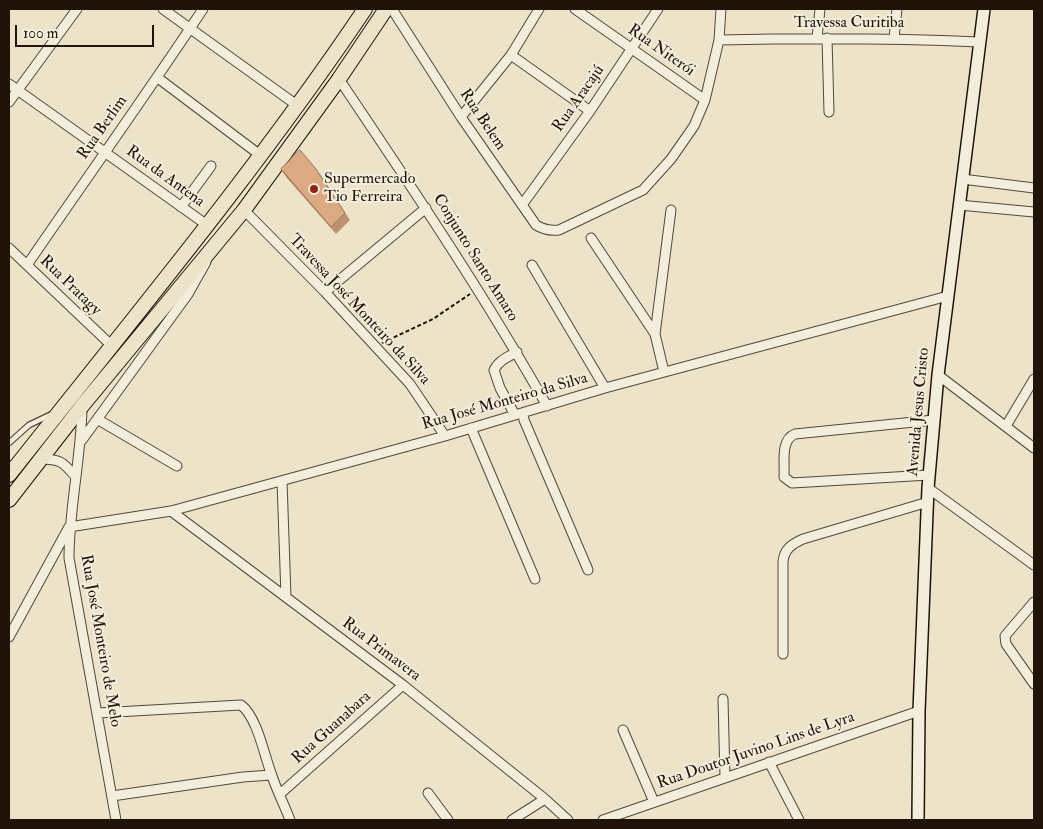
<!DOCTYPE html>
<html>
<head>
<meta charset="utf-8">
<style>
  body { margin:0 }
  #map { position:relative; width:1043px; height:829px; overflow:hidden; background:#ece3c9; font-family:"IM FELL Double Pica",serif }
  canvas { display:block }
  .frame { position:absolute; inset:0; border:10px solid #20140a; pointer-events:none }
  .scale { position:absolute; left:15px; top:25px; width:139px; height:22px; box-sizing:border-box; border:2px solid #20140a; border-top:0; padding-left:6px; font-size:15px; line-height:18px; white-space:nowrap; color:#20140a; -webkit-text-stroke:4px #f3eddc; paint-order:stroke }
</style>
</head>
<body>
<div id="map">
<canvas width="1043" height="829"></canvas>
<div class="frame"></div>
<div class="scale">100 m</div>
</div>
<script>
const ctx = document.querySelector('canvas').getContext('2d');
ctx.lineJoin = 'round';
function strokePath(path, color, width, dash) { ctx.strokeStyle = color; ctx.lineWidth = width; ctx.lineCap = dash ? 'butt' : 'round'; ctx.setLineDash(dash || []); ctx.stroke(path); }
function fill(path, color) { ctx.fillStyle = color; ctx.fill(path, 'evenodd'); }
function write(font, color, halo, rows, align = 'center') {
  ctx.font = font + ' "IM FELL Double Pica",serif'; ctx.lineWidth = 4; ctx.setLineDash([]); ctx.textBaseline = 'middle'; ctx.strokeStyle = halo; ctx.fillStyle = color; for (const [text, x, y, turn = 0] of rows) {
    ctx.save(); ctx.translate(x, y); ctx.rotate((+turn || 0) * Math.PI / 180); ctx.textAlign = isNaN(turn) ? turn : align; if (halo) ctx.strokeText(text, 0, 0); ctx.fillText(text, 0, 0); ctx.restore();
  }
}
const path = new Path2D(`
  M382 343 433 319 470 294`);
const service = new Path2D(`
  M9 443 29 425 50 415`);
const minor = new Path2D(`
  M163 9 298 106
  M392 9 461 117 536 225C544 230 550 231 559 230L643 190 671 159 694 126 705 100 719 40 721 9
  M575 9 705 100
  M817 38 820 9
  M827 38 829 112
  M894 38 897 9
  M719 40C806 38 892 38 979 42
  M511 55 590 111
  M158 78 260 155
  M339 79C411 186 483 293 547 406
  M9 84 207 225
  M9 102 77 9
  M461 117 511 55 539 9
  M962 179 1034 188
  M522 205 590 111 658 9
  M959 205 1034 212
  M181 207 211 166
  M244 210 325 292 410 384 445 436
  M591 238 655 334
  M9 248 111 345
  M27 265C86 179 146 95 203 9
  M532 265 605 388
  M325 292 426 208
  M664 372 655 334 671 210
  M938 375 1034 448
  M82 408C81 459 69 508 69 558L116 820
  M523 413 524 420 588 570
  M515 415 500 388 494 370C499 360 508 357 517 352
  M97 419 177 466
  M1006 426 1034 379
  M471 428 535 579
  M82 440 188 294 206 262
  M41 459C60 459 63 462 75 476
  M929 475 792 483 784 477C785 463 780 440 795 434L934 420
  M282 481 286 597
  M928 488 1034 565
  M171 511 403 685 545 799 568 820
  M1034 602 1005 636 1006 644 1034 684
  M9 637 69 527 171 511 445 436 605 388 948 296
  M783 654V562C784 549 792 544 803 539L928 502
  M723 699 725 778
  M98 713 241 705C257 717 264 754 271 773 276 789 284 804 290 820
  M623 730 654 802
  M769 762 799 820
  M428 793 448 820
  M280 794 403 685
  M112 796 243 777 271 775
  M512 820 545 799
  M603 820 919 711`);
const secondary = new Path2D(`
  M918 820 919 711 928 488 938 375 984 9`);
const trunk = new Path2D(`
  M9 475C130 322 256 171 365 9
  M9 500 82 406 244 210 339 79 386 9`);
const wall = new Path2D(`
  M281 169H316L350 220 336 234 286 177Z`);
const building = new Path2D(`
  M300 150 316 169 345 213 331 227 281 169Z`);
const markers = [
  [314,189,5,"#8f2418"]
];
const streetNames = [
  ["Travessa Curitiba",849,24],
  ["Rua Niterói",661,51,35],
  ["Rua Aracajú",579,99,-55],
  ["Rua Belem",482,120,56],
  ["Rua Berlim",103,128,-55],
  ["Rua da Antena",165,177,36],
  ["Conjunto Santo Amaro",475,258,58],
  ["Rua Pratagy",70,286,44],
  ["Travessa José Monteiro da Silva",359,310,47],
  ["Rua José Monteiro da Silva",505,402,-16],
  ["Avenida Jesus Cristo",919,412,-85],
  ["Rua José Monteiro de Melo",100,641,80],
  ["Rua Primavera",381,650,37],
  ["Rua Guanabara",332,728,-42],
  ["Rua Doutor Juvino Lins de Lyra",756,751,-19]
];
const poiNames = [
  ["Supermercado",324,180],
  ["Tio Ferreira",324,198]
];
strokePath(service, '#53483a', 7);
strokePath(minor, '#53483a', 11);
strokePath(secondary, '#20140a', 14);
strokePath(trunk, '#20140a', 16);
strokePath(path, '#20140a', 2, [4, 2.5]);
strokePath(service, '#f3eddc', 4.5);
strokePath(minor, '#f3eddc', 9);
strokePath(secondary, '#f3eddc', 11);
strokePath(trunk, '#ece3c9', 14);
fill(wall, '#bc9170');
fill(building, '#dba982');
strokePath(building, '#99765b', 1);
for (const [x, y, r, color] of markers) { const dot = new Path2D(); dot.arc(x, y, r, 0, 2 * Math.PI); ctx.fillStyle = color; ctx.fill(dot); strokePath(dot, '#f3eddc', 2); }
write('16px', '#20140a', '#f3eddc', streetNames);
write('16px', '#20140a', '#f3eddc', poiNames, 'left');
</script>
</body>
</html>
